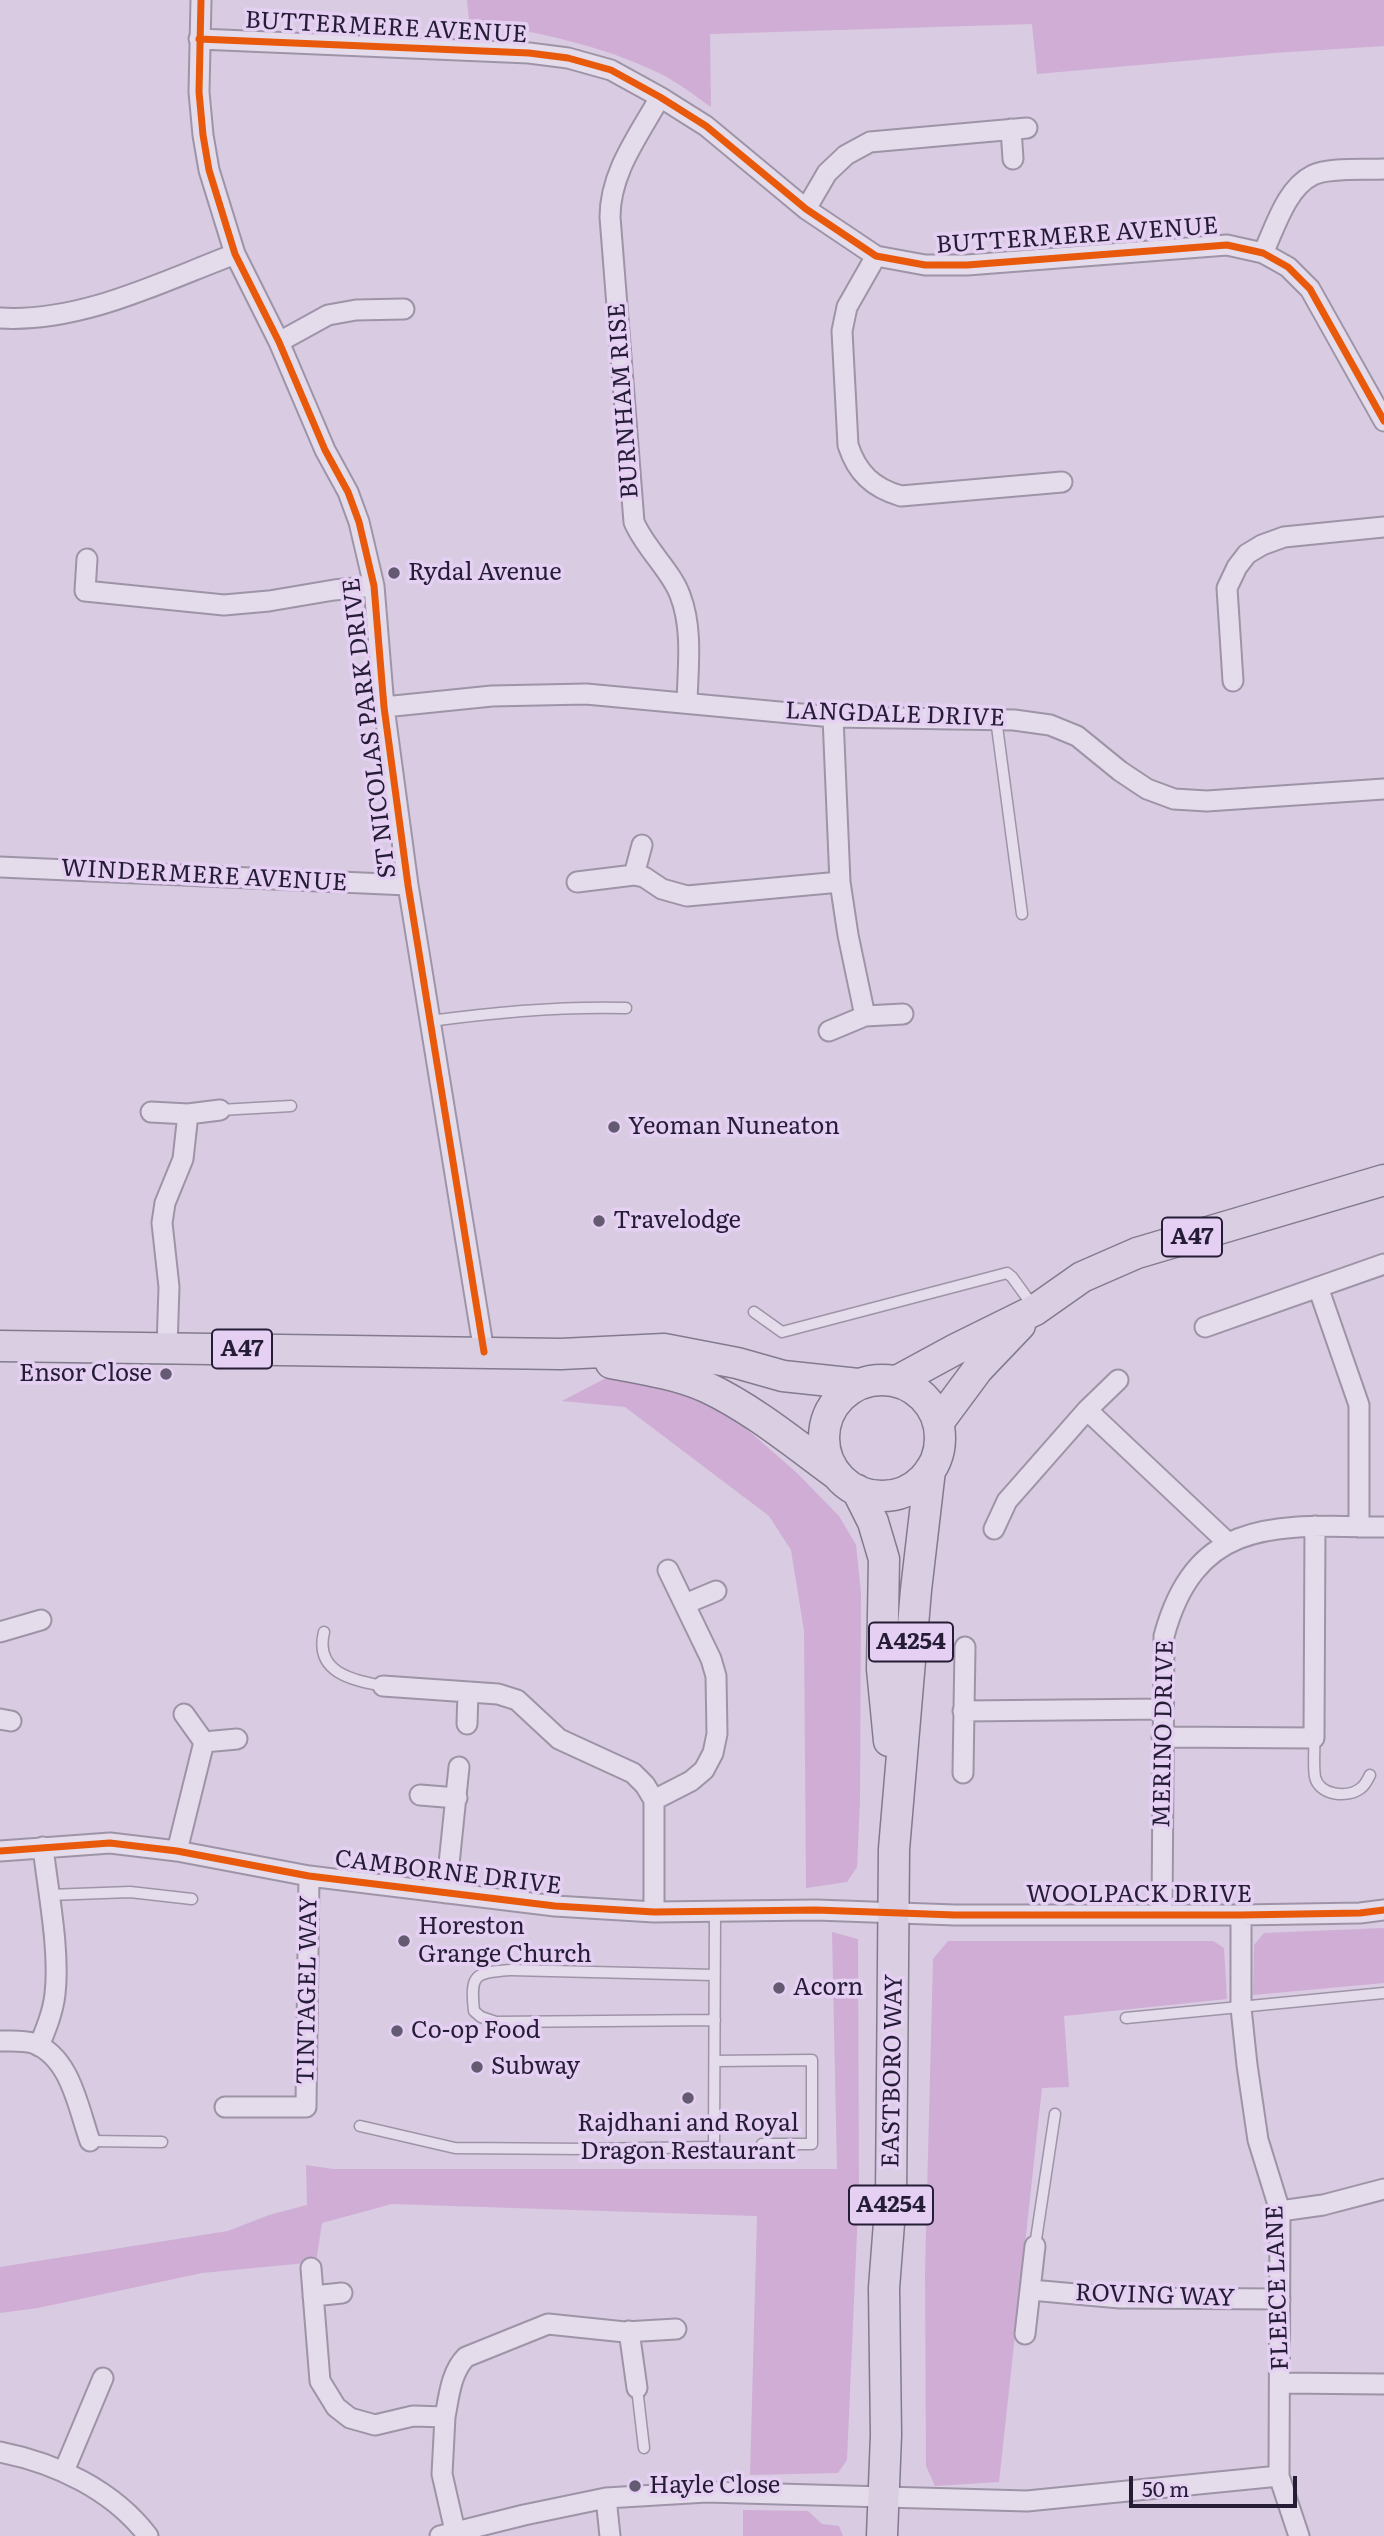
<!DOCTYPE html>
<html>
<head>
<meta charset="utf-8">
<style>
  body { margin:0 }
  #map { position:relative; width:1384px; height:2536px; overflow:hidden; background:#d8cbe2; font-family:Literata,serif }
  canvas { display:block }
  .scale { position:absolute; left:1129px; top:2476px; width:168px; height:32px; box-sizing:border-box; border:4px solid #251d35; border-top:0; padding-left:9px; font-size:21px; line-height:24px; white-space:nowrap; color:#251d35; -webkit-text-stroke:5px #e5d0f4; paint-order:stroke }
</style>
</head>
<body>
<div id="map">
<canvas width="1384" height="2536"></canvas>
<div class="scale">50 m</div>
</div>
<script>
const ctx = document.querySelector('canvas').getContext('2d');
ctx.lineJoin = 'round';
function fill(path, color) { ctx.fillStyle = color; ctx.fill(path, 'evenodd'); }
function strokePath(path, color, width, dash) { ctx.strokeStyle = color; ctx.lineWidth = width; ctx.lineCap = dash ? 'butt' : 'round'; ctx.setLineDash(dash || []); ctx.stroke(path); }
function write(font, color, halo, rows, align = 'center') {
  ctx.font = font + ' Literata,serif'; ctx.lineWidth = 7; ctx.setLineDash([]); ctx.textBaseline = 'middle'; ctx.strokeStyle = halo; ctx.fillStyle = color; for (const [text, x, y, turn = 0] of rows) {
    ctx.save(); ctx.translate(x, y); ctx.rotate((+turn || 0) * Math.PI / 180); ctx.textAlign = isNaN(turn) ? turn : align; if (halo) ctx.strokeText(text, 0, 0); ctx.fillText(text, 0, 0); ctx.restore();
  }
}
const green = new Path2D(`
  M467 0H1384V46L1274 53 1037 74 1032 24 710 34 711 107C695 96 679 83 661 74 597 43 538 33 469 21Z
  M606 1378 685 1393 726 1411 797 1473 839 1516 856 1545 861 1593 860 1802 857 1867 847 1882 806 1888 804 1631 791 1550 769 1516 625 1407 562 1401Z
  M1384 1928V1983L1253 1995 1254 1945 1264 1933Z
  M832 1932 858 1939 859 2186 847 2460 838 2473 750 2475 757 2216 392 2204 322 2223 316 2262 202 2273 38 2308 0 2313V2267L228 2231 269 2215 307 2205 306 2165 333 2169H837Z
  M948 1941H1213L1224 1948 1227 1999 1064 2016 1069 2087 1042 2088 999 2482 935 2486 926 2466 925 2272 933 1959Z
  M743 2510 808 2511 822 2524 839 2526 843 2536H743Z`);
const lane = new Path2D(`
  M996 719 1022 914
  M430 1021C496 1012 560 1006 626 1008
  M220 1110 291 1106
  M754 1312 782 1332 1007 1273 1012 1277 1033 1306
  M324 1632C314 1673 353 1680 383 1686
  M1314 1738C1315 1750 1313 1765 1315 1777 1319 1795 1347 1799 1361 1788 1364 1786 1368 1779 1370 1775
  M49 1895 130 1892 192 1899
  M713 1975 511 1970C475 1973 470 1973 474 2011L481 2017 496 2022 715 2020
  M1126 2018 1384 1993
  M715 2061 812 2060V2144H762
  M360 2126 455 2148 588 2149 714 2147 715 1911
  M90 2141 162 2142
  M1035 2246 1055 2114
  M637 2388 644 2448`);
const street = new Path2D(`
  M201 0 199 92 203 135 209 170 235 254 279 342 325 450 348 492 359 522 374 586 384 707 408 885 484 1352
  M199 39 529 53 568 58 611 70 660 97 706 126 806 209 876 256 925 265H967L1227 245 1263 253 1288 267 1310 289 1384 421
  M660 97C639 135 610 172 610 217L634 522C645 548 672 572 680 595 693 628 688 667 687 702
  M1011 129 1013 159
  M806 209 827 173 846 155 870 142 1027 128
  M1263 253C1275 228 1286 188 1313 175 1329 167 1365 170 1384 169
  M876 256 847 307 842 331 848 445C857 473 873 488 901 496L1062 482
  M0 318C81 323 161 282 235 254
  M279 342 328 315 356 310 404 309
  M87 559 85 591 224 605 269 601 334 590 374 586
  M1233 681 1227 588 1237 567 1247 554 1262 545 1284 537 1384 527
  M384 707 492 696 586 694 833 717 1014 720 1050 725 1077 736 1120 771 1147 789 1174 799 1207 801 1384 789
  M833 717 840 882 848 935 865 1016
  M0 867 408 885
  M634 875 642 845
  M577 882 634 875 644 877 662 889 687 896 840 882
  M829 1031 865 1016 903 1014
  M151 1112 188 1114 220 1110
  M1318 1287 1359 1405V1527
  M1205 1327 1384 1264
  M167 1348 169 1287 162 1223 165 1203 183 1159 188 1114
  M1087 1410 1227 1542
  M994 1529 1007 1501 1087 1410 1118 1380
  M685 1604 716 1591
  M0 1632 41 1620
  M383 1686 498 1694 517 1700 559 1739 633 1773 645 1785 654 1800V1912
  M963 1711 1162 1709
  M184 1714 204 1742 237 1739
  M0 1719 11 1721
  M467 1724 468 1692
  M1162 1737 1314 1738 1315 1526
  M963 1773 965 1647
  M420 1795 457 1798
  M654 1800 691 1781 704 1770 713 1753 717 1734 716 1676 711 1659 668 1570
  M0 1851 110 1843 177 1851 309 1876 555 1906 654 1912 816 1910 955 1915H1241L1360 1913 1384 1910
  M177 1851 204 1742
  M446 1893 459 1767
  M1162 1914 1164 1636C1197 1514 1281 1526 1384 1527
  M1241 1915V2008L1247 2065 1258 2140 1280 2211 1279 2476 1299 2536
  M0 2041C11 2041 23 2040 33 2043 71 2057 78 2108 90 2141
  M39 2046C46 2029 53 2012 55 1994 60 1950 48 1892 43 1847
  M225 2107H306L309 1876
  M1280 2211 1323 2205 1384 2189
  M311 2268 320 2381 336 2407 350 2418 375 2425 413 2416 445 2417C449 2396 451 2372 466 2357L548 2324 625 2332 676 2329
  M1031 2290 1120 2298 1280 2299
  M313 2296 342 2293
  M629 2331 637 2388
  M1025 2334 1035 2246
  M1281 2383 1384 2384
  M445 2417 442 2474 455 2531
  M0 2452C56 2463 113 2490 148 2536
  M64 2471 103 2378
  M606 2498 610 2536
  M440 2536 524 2515 606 2498 707 2492 1027 2501 1279 2476`);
const primary = new Path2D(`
  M0 1346 561 1354 664 1349 737 1363 783 1376 858 1384
  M611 1363C643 1369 676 1374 706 1387 753 1409 795 1444 836 1474
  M824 1438a58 58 0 1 1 116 0a58 58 0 1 1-116 0Z
  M897 1381 956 1349 1035 1310 1082 1277 1137 1253 1384 1180
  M938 1423 978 1369 1020 1325
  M857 1490 873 1522 884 1559 882 1669 889 1741
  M882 2536 886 2435 884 2288 891 2197 894 1849 916 1590 930 1470`);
const cycleway = new Path2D(`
  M201 0 199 92 203 135 209 170 235 254 279 342 325 450 348 492 359 522 374 586 384 707 408 885 484 1352
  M199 39 529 53 568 58 611 70 660 97 706 126 806 209 876 256 925 265H967L1227 245 1263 253 1288 267 1310 289 1384 421
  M0 1851 110 1843 177 1851 309 1876 555 1906 654 1912 816 1910 955 1915H1241L1360 1913 1384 1910`);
const markers = [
  [394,573,7,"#645a72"],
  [614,1127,7,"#645a72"],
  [599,1221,7,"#645a72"],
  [166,1374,7,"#645a72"],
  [404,1941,7,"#645a72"],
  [779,1988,7,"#645a72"],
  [397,2031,7,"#645a72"],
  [477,2067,7,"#645a72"],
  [688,2098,7,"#645a72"],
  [635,2486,7,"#645a72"]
];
const shields = [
  [1192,1237,60],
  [242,1349,60],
  [911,1642,84],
  [891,2205,84]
];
const shieldNames = [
  ["A47",1192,1237],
  ["A47",242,1349],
  ["A4254",911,1642],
  ["A4254",891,2205]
];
const streetNames = [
  ["BUTTERMERE AVENUE",386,28,3],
  ["BUTTERMERE AVENUE",1077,236,-4],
  ["BURNHAM RISE",624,401,-94],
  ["LANGDALE DRIVE",895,715,2],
  ["ST NICOLAS PARK DRIVE",370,728,-97],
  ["WINDERMERE AVENUE",204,876,3],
  ["MERINO DRIVE",1164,1734,-89],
  ["CAMBORNE DRIVE",448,1873,7],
  ["WOOLPACK DRIVE",1139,1895],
  ["TINTAGEL WAY",308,1990,-89],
  ["EASTBORO WAY",893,2071,-89],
  ["FLEECE LANE",1278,2288,-92],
  ["ROVING WAY",1155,2296,2]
];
const poiNames = [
  ["Rydal Avenue",408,573],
  ["Yeoman Nuneaton",628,1127],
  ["Travelodge",613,1221],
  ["Ensor Close",152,1374,"right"],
  ["Horeston",418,1927],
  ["Grange Church",418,1955],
  ["Acorn",793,1988],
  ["Co-op Food",411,2031],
  ["Subway",491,2067],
  ["Rajdhani and Royal",688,2124,"center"],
  ["Dragon Restaurant",688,2152,"center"],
  ["Hayle Close",649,2486]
];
fill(green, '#d0add5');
strokePath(lane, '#9e94a7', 13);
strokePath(street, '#9e94a7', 23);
strokePath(primary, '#837b8d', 33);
strokePath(lane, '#e4dcea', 10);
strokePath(street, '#e4dcea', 19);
strokePath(primary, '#d9cee2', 30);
strokePath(cycleway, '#e8590c', 7);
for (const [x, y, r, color] of markers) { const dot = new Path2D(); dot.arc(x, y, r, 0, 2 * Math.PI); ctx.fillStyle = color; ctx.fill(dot); strokePath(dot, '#e5d0f4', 2.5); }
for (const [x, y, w] of shields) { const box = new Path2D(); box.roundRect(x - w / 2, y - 19.5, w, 39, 5); ctx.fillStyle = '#e5d0f4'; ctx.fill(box); strokePath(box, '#251d35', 2); }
write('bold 23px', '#251d35', null, shieldNames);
write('24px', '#251d35', '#e5d0f4', streetNames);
write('24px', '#251d35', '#e5d0f4', poiNames, 'left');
</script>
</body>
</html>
